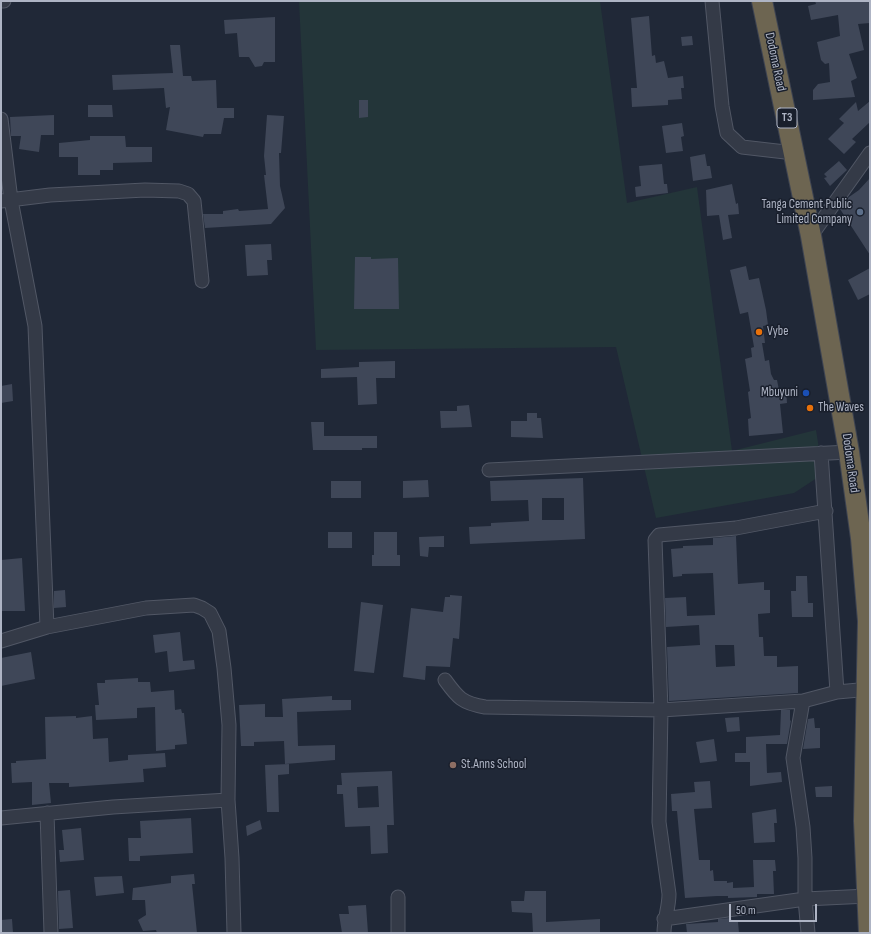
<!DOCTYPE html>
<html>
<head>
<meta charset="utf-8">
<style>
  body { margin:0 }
  #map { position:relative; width:871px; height:934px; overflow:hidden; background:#202837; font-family:"Sofia Sans Condensed",sans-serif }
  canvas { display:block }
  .frame { position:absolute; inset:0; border:2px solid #aeb4c4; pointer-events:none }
  .scale { position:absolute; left:729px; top:904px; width:88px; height:18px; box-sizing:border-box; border:2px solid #aeb4c4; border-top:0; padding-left:5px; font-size:12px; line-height:14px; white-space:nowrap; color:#aeb4c4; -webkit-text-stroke:3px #191f2c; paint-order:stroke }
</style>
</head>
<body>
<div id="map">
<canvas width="871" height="934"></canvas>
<div class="frame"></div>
<div class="scale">50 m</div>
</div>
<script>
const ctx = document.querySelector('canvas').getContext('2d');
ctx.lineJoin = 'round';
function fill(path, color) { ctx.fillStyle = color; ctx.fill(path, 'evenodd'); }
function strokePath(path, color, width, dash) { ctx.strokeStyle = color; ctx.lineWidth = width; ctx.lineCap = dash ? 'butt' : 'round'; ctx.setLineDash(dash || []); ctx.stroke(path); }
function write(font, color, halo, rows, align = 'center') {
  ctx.font = font + ' "Sofia Sans Condensed",sans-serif'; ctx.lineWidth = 3; ctx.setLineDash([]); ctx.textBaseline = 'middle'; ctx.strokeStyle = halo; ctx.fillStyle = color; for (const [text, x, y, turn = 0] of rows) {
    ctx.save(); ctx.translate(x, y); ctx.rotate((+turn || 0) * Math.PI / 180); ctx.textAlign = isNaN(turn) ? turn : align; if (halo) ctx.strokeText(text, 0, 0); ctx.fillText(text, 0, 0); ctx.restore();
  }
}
const green = new Path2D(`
  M299 1H600L627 203 697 187 732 451 816 430 823 474 794 493 656 518 616 347 316 350Z`);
const building = new Path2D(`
  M815 1H870V23L858 24 864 50 849 54 857 78 851 81 855 97 813 100V90L818 84 830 82 829 63 825 64 821 60 817 42 840 36 838 15 811 20 808 6 816 4Z
  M649 16 652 56 655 55 656 63 664 61 668 78 683 76 684 88H681L682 99 668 100V105L632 107 631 88H637L631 18Z
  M275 17V62H264L262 66 255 67 249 57H239L237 33 225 34 224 20Z
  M692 36 693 45 682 46 681 37Z
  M170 45H180L183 76H191L192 81 216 80 217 108H234V118H224L221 134H204L203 137 166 130 170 107 166 108 164 88 113 90 112 75 173 73Z
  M359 100H368V117L359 118Z
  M870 101V122L852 139 856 142 844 154 828 139 844 123 839 119 856 102 858 111Z
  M88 105H112L113 117H88Z
  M54 115V135H41L39 152 19 149 21 136H11L10 117Z
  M267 115 284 116 281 153H279L280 186 285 208 271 224 205 228 203 214H223V211L238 209 239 211 268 209 264 175H266L264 156Z
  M682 123 684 136 681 137 683 151 666 153 662 126Z
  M90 136H125L126 147H152V162L113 163V170H100V175H78V157H59V143L90 140Z
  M705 154 707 166H710L712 178 693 181 690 157Z
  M839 161 847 170 830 186 824 178 827 177 824 174Z
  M662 164 664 184H667L668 193 636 197 635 187 641 186 639 166Z
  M870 178V255L840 209 849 197 859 190Z
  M732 184 736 204 738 203 739 214 728 215 732 238 723 240 719 215 707 216 706 190Z
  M271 244 272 260H267L268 275 247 276 245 245Z
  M355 257H371V259L398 258 399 309H354Z
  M746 266 749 280 759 278 766 310 768 325 763 326 765 343H762L765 361 769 360 771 374 774 380H777L779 390H786L787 403 780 404 783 433 749 436 748 419 751 418 748 392 750 391 745 359 752 357 751 348 754 347 748 312 740 314 730 270Z
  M870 268V294L858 300 848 280Z
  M395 361V378H376L377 404 358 405 357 377 321 378V369L359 367V362Z
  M12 384 13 401 1 403V386Z
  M469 405 472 427 441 428 440 411H457V406Z
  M527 413H537V418H541L543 438 511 437V421H527Z
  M311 422H324V436H377V448H362V450H313Z
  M583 478 585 539 470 544 469 527 491 526V523L529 521 528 500 491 501 490 481ZM542 498H564V520H542Z
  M428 480 429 497 403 498V481Z
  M331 481H361V498H331Z
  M328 532H352V548H328Z
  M374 532H397V555H400V566H372V555H374Z
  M444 536V547H429L428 557 420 556 419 537Z
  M736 536 738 584 764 582V590H770V613L758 614 759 637H763L764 656H777V667L798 666V693L669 701 667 647 700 645 699 625 666 627 665 598 686 597 687 616 715 615 713 573 682 574V576L673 577 671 549 683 548V546L713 545V538ZM715 645H734L735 666 716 667Z
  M22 558 25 611H1V560Z
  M796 576H807L808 603H813V617H792L791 591H796Z
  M65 590 66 607 54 608V591Z
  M450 595 462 596 459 639 453 638 450 667 426 666 425 680 403 677 411 608 443 612 445 597H450Z
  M361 602 383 605 374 673 354 671Z
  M180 632 183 661 194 660 195 669 169 672 167 651 155 653 153 635Z
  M31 652 35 679 1 686V658Z
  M138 678V682H150L151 692 174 690 175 710 181 709 182 713H184L187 744 175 745V749L156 751 155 707 137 708V718L96 720 95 705H99L97 683H105V680Z
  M332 696V700H351V710L297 712 298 746 335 745V760L285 764 284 741 254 742V746H241L239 705 265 704V717H283L282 699Z
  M781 710H790V721L791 720 787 744H766L767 773 781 772 782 782 750 786V762H735V753H746V737L780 735Z
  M76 716V718L92 716 93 739 108 738 109 762 128 760V755L165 753 166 767 143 769 144 782 69 787V783H49L51 803 32 805V782L12 783 11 763H16V761L46 759 45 717Z
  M739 717 740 731 727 732 725 718Z
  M814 718 815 728H820V748L803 749 808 719Z
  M714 739 717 761 700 763 696 742Z
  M289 764V774L278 775 279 812H267L265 765Z
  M392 771 394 825H387L388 853 371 854 370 826 345 827 343 794H337V785H342L341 773ZM378 786 379 807 358 808 357 787Z
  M710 781 712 808 694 809 699 860H710V871L713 870 714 881H727V883L733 882V888L754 887 753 860H775L776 871H773L774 894H757V897L728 898V896H717L685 898 677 811H672L671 794 695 792 694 782Z
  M832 786V797H816L815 787Z
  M776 809 777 823H774L775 842 754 843 752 813Z
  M191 818 193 853 140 856V861H129L128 838H141L140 821Z
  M260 820 262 829 247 836 246 826Z
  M81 828 84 860 60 862 59 850H64L62 830Z
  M194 874 195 884H192L197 933H157L156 930 143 931 138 920 146 915 145 900H132L133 888 171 883V876Z
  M122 876 124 893 96 896 94 877Z
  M70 890 73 928 59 929 58 891Z
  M525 891H546V922L600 919V933H533L532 913 512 912 511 901H524Z
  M366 905 368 933H342L339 914H349L348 906Z
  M731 918 732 922H738L739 933H687L686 924 718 922V919Z
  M12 919 13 933H1V920Z`);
const minor = new Path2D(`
  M1 1H4
  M712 1 722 106 727 133 742 147 794 153
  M1 119 11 200 35 326 47 627
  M1 201 50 195 145 190 179 191 188 194 194 201 202 281
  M811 236 870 153
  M821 453 837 692
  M489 470 849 452
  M1 641 47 627 146 608 194 605 202 608 210 613 219 631 224 668 229 725 228 800
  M445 680C458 698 462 703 485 707L661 710 803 701 837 692 870 689
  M803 701 793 758 803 827 805 858V899L808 933
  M47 813 51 933
  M1 818 113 807 228 800 232 858 234 933
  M664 919 805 899 868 896
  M398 933V897
  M664 933C664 919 669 908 669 894L659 822 661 710 655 540 659 535 736 528 826 511`);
const highway = new Path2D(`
  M762 1 811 236 849 452 861 538 868 621 864 821 869 933`);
const markers = [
  [860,212,4,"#5c6f8a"],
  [759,332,4,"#e8710a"],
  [806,393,4,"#1a4fb4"],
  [810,408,4,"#e8710a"],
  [453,765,4,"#8d6e63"]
];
const shields = [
  [787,118,20]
];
const shieldNames = [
  ["T3",787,118]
];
const streetNames = [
  ["Dodoma Road",775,62,78],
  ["Dodoma Road",850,463,82]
];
const poiNames = [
  ["Tanga Cement Public",852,205,"right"],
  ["Limited Company",852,220,"right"],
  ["Vybe",767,332],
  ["Mbuyuni",798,393,"right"],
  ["The Waves",818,408],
  ["St.Anns School",461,765]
];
fill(green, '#233539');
fill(building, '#3f4758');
strokePath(minor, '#515765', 15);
strokePath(highway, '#3e4452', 22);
strokePath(minor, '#343a47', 13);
strokePath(highway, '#6d6551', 20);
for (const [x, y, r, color] of markers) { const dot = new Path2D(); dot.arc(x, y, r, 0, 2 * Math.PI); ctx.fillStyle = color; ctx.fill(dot); strokePath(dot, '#191f2c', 1.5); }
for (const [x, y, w] of shields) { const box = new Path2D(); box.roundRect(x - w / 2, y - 10, w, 20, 3); ctx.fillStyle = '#191f2c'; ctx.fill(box); strokePath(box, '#aeb4c4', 1); }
write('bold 12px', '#aeb4c4', null, shieldNames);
write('13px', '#aeb4c4', '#191f2c', streetNames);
write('13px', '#aeb4c4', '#191f2c', poiNames, 'left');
</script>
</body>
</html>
